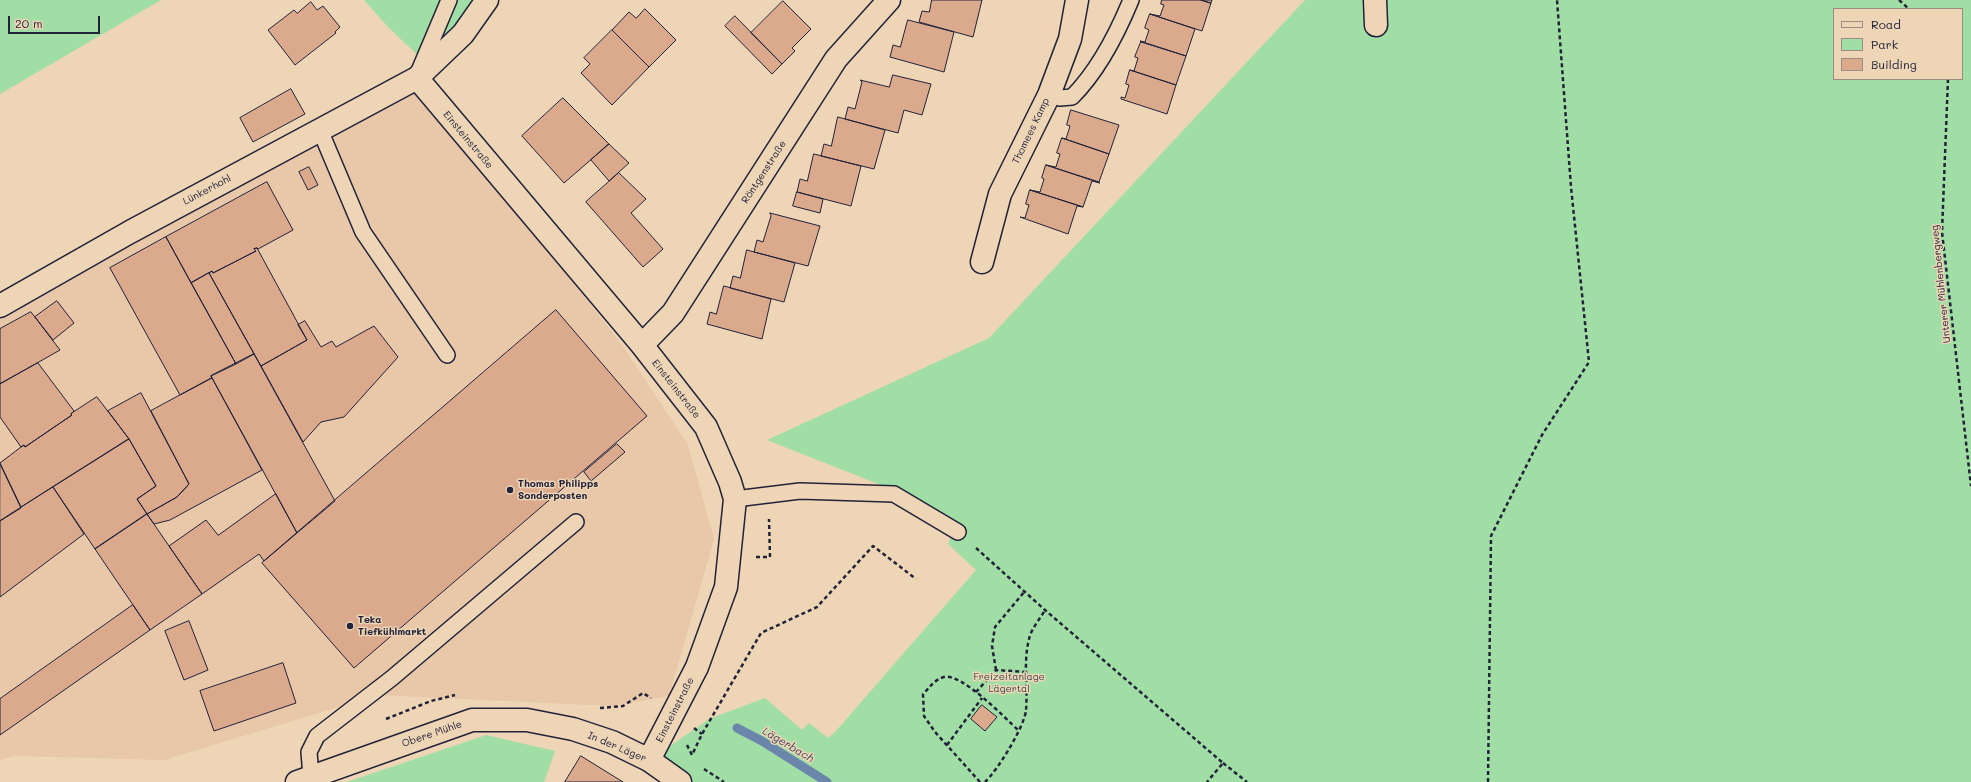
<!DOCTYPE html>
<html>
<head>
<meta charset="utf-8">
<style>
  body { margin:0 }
  #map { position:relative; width:1971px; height:782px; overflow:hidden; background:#edd5b5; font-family:Mali,sans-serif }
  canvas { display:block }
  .legend { position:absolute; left:1833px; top:8px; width:130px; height:72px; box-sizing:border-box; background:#edd5b5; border:1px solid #9c8d84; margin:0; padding:5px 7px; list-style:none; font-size:12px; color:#22223b }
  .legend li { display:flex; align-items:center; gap:8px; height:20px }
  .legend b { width:20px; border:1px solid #9c8d84 }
  .scale { position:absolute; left:8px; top:16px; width:92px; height:18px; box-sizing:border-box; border:2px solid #22223b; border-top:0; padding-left:5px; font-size:12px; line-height:14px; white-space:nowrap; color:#22223b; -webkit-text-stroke:3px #edd5b5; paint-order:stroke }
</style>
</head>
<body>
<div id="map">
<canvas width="1971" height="782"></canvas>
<ul class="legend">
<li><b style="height:5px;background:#edd5b5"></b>Road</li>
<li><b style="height:11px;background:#a1dea5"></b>Park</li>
<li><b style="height:11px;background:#dbaa8d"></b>Building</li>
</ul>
<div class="scale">20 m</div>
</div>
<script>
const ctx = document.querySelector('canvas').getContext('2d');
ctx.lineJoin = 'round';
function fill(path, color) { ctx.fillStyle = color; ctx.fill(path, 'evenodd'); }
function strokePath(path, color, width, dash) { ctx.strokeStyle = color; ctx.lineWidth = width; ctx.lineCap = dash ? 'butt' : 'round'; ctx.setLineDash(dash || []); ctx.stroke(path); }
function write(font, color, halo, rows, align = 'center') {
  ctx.font = font + ' Mali,sans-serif'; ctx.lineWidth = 3; ctx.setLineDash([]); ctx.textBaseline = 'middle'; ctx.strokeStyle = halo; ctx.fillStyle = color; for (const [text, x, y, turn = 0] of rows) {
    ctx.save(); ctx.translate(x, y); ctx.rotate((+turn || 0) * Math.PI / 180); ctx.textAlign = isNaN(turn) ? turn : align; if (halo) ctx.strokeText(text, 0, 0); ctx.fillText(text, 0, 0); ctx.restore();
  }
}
const built = new Path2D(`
  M416 83 623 346 688 445 714 539 669 696 611 706 378 695 164 760 15 756 0 760V310Z`);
const green = new Path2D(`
  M0 0H161L0 94Z
  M364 0H485L427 64 390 29Z
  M1305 0H1971V782H689L653 758 709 719 765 698 802 730 809 723 828 738 836 731 976 570 948 544 952 533 896 491 767 440 989 338ZM1834 9H1962V79H1834Z
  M486 735 555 751 544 782H347Z`);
const stream = new Path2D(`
  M737 728 762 741 827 782`);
const building = new Path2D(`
  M932 0H982L973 37 919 22 922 11 929 12Z
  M1162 0H1201L1211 3 1202 31 1150 14 1160 16 1164 5 1161 4Z
  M1201 0H1212L1211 3Z
  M783 1 811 29 792 48 795 51 782 64 751 33Z
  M311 2 317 10 323 6 340 27 335 32 336 33 295 65 268 30 294 10 297 13Z
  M645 9 676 40 649 67 612 30 629 12 636 18Z
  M1150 14 1195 29 1186 56 1140 41 1145 42 1149 30 1145 28Z
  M735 16 782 64 772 74 725 26Z
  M908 20 954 32 944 72 890 57 893 45 900 47Z
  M612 30 649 67 612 105 581 73 590 64 584 58Z
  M1141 42 1186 56 1176 85 1130 70 1134 71 1138 58 1135 57Z
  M1130 70 1176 85 1167 114 1121 99V97L1125 98 1129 85 1126 84Z
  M893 75 931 84 922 115 904 110 898 133 845 119 848 107 855 109 862 82 860 80 889 87Z
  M291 89 305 114 253 142 240 118Z
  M563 98 609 144 564 183 522 136Z
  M1071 110 1119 125 1109 154 1062 138 1066 139 1070 126 1067 125Z
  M838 117 885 130 874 169 821 156 824 144 831 146Z
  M1062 138 1109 154 1099 182 1046 165 1056 167 1060 154 1057 153Z
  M609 144 629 163 609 181 591 160Z
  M814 154 861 166 851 206 797 192 800 179 807 181Z
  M1046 165 1100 183 1092 181 1083 207 1030 190 1040 192 1044 179 1042 178Z
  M309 167 318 185 308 190 299 172Z
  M619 173 646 199 631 213 663 249 643 267 586 202Z
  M267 182 293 230 258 249 257 248 254 249 256 251 213 273 212 271 191 283 166 237Z
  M1030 190 1083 207 1077 206 1068 234 1020 217 1025 218 1029 205 1026 204Z
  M797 192 823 199 820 213 793 206Z
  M770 213 820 226 808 266 754 252 757 240 763 242 771 216Z
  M166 237 236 364 211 376 212 378 180 395 110 268Z
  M257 248 307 340 261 366 209 273 212 271 213 273 256 251 254 249Z
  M747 250 795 263 784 302 730 288 733 276 740 278Z
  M209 273 254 354 236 364 191 283Z
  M724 286 771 299 762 339 707 324 710 312 716 314Z
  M57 301 74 323 53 340 35 317Z
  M556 310 647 416 354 668 262 563Z
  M31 312 60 350 0 384V329Z
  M305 321 321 347 332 341 336 347 374 326 398 357 344 417 321 422 303 442 261 366 307 340 298 325Z
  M254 354 335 501 297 533 211 376Z
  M38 363 74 411 71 414 72 415 47 432 25 447 24 445 21 447 0 417V384Z
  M212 378 262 470 170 520 154 524 147 514 177 497 189 484 151 411Z
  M141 393 189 484 177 497 147 514 137 499 156 486 129 439 108 411Z
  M97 397 129 439 21 507 0 463 21 447 24 445 25 447 72 415 71 414Z
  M129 439 156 486 137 499 147 514 95 549 53 487Z
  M617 444 625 452 591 481 584 472Z
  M0 464 21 508 0 521Z
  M53 487 84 534 0 597V521Z
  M276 494 297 533 264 561 259 554 202 594 169 546 206 520 218 535Z
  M147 514 202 594 150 630 95 549Z
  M133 605 150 630 0 735V699Z
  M189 621 208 670 184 680 165 631Z
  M283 663 296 703 214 731 200 691Z
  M982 705 997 717 985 731 971 719Z
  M581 756 623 782H565Z`);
const path = new Path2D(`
  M1899 0 1909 9
  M1948 79 1942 232 1971 486
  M976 548 1045 610 1223 763 1207 782
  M756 557H770L769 519
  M996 670 992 646 995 627 1025 591
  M976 692 996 670 1025 672
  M600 708 623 706 643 693 651 698
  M386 719 431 701 455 695
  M694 728 702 734
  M687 745 692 755 702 734 761 633 817 607 873 546 916 579
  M947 745 982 698
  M1223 763 1247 782
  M704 769 724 782
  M980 782 935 732 924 716 923 694C930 687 934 680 944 677 962 673 1005 718 1018 730
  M985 782C997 771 1025 726 1026 710 1028 687 1023 663 1029 639 1031 629 1040 619 1045 610
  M1488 782 1491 536 1542 435 1589 362 1571 187 1557 0`);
const lane = new Path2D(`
  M419 71 449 0
  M1049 95 1060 98 1072 97C1098 71 1117 34 1131 0
  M320 130 363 232 447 355
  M735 499 800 491 894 494 958 532
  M311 777 309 752 317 736 392 678 576 522`);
const street = new Path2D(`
  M1375 0 1376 25
  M417 78 642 345 706 427 730 482 735 499 726 587 697 667 649 760
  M982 262 1000 194 1049 95 1070 39 1077 0
  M0 306 130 232 417 78 463 34 487 0
  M642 345 673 313 836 59 889 0`);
const secondary = new Path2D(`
  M297 782 472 720H527L573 729 612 742 649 760 680 782`);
const markers = [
  [510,490,4,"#22223b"],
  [350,626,4,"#22223b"]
];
const streetNames = [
  ["Thomees Kamp",1031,131,-64],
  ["Einsteinstraße",468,140,50],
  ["Röntgenstraße",764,172,-57],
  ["Lünkerhohl",207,190,-28],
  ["Unterer Mühlenbergweg",1941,284,-96],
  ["Einsteinstraße",676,389,52],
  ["Einsteinstraße",675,710,-63],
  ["Obere Mühle",432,734,-19],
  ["In der Läger",617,747,23]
];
const poiNames = [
  ["Thomas Philipps",518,484],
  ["Sonderposten",518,496],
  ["Teka",358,620],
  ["Tiefkühlmarkt",358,632]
];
const parkNames = [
  ["Freizeitanlage",1009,677],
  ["Lägertal",1009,689]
];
const waterNames = [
  ["Lägerbach",788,745,31]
];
fill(built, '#e8c8a9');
fill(green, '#a1dea5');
strokePath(stream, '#6a86ab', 9);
fill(building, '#dbaa8d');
strokePath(building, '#22223b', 1);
strokePath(lane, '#22223b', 18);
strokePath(street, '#22223b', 25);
strokePath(secondary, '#22223b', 25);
strokePath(path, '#22223b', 2.5, [4, 3]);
strokePath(lane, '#edd5b5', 15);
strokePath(street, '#edd5b5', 22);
strokePath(secondary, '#edd5b5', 22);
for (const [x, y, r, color] of markers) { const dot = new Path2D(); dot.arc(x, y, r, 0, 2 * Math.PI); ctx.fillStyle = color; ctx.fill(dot); strokePath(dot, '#edd5b5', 1.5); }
write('10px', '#22223b', '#edd5b5', streetNames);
write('bold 10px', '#22223b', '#edd5b5', poiNames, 'left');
write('10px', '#3b4850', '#edd5b5', parkNames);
write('italic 11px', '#3a4360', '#edd5b5', waterNames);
</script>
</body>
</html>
